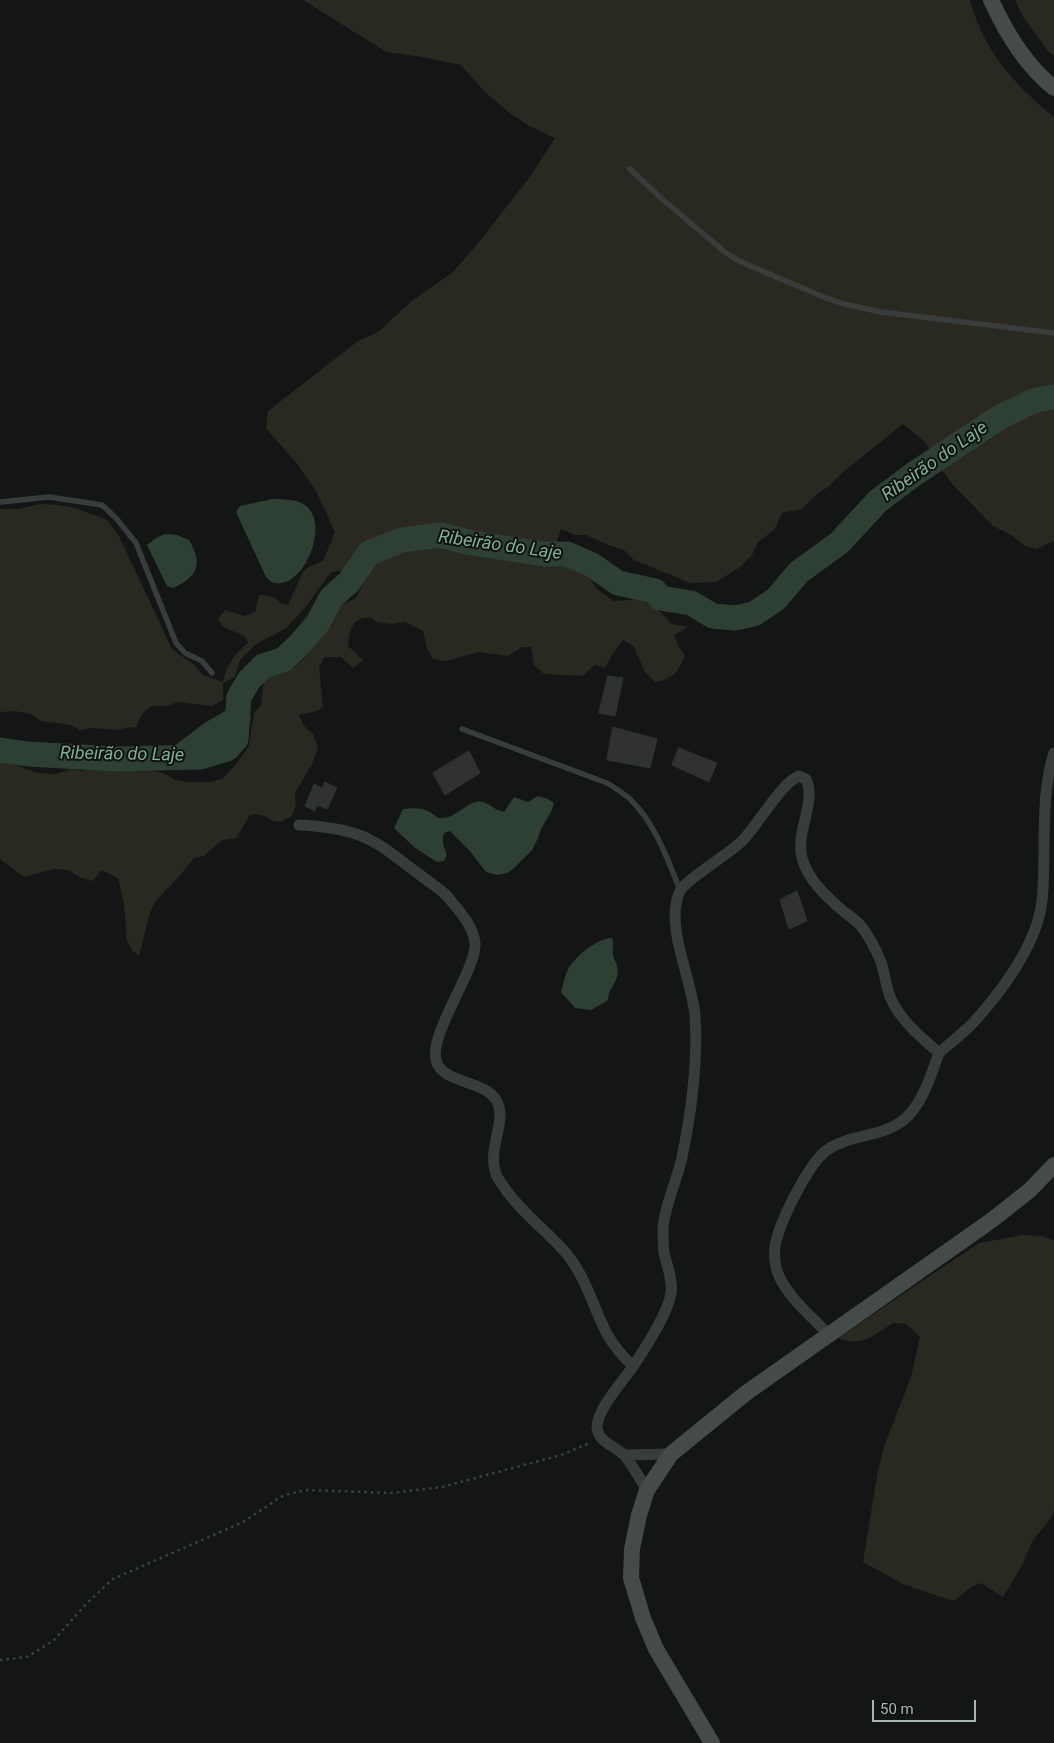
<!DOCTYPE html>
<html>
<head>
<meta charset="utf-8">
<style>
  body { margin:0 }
  #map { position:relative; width:1054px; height:1743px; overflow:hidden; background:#141616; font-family:Roboto,sans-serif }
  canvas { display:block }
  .scale { position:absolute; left:872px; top:1700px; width:104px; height:22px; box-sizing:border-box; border:2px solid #a7b6b0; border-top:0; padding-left:6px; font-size:15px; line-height:18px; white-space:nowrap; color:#a7b6b0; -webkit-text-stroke:4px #101111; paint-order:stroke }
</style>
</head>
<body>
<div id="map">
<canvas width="1054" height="1743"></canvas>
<div class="scale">50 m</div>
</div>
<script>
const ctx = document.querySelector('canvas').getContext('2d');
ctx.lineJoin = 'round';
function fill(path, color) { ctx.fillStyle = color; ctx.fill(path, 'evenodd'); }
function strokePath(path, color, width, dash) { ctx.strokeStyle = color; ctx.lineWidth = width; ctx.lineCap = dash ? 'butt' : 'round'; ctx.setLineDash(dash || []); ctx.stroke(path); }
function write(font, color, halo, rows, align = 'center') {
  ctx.font = font + ' Roboto,sans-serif'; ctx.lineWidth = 4; ctx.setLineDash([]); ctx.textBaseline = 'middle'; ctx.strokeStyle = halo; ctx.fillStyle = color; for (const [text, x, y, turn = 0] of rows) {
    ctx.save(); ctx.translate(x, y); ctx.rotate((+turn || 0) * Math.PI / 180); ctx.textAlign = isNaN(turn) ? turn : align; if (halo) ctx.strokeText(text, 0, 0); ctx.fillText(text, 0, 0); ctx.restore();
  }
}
const green = new Path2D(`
  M303 0H970C984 52 1013 83 1054 117V541L1037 549 1025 546 1011 535 993 526 953 485 938 465 925 442 903 424 841 474 828 487 817 494 802 509 782 513 774 530 758 542 752 555 739 568 716 582 690 583 634 560 624 550 608 545 586 535H575L561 529 549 564 568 566 586 573 597 589 614 601 641 599 656 608 672 624 688 627 674 635 680 649 685 655C677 673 675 678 655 682L645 672 634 647 623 640 612 655 605 668 595 665 582 676 544 674 534 665 531 647H522L508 656 478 652 446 661 433 659 427 648 423 631 405 622 391 624 376 622 372 618C353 616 349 629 348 646L363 660 353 668 341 657H324L319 667 323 707C316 713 308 712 299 715L304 726 313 734 318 747 312 764 295 793 296 805 292 816 281 822 273 821 264 816 256 814 250 815 236 838 222 840 204 856 194 858 183 872 156 901 150 912 139 956 133 951 127 941 124 904 118 878 101 870 93 881 81 878 68 870 54 869 24 877 2 861 0 857V759L37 773 56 774 71 769 83 771 93 766 110 767 126 771 140 769 163 773 176 780 190 782H211L222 779 237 763 249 746 254 713 261 705 264 676 270 670 295 667 308 655 310 644 321 633 337 607 355 599 365 581 362 572 353 569 331 572 304 609 285 629 256 644 240 660 235 677 223 683V700L212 706 177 702 168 706H151L142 714 136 728 130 727 117 730 93 728 80 730 71 725 41 721 31 714 15 711 0 712V509H19L40 504 59 505 76 508 107 520 118 534 172 649 193 664 203 675 223 682C227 664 234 654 248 643L246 637 222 626 218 619 225 610 245 616 255 612 259 595C270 595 274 596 282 604L288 605 303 572 309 567 323 561 335 532 316 491 297 464 266 428 268 411 358 341 378 332 413 300 452 273 475 247 529 178 555 138 529 126 507 111 485 92 461 65 422 57 386 52Z
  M1015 0H1054V56L1049 52 1023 17Z
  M1023 1235 1041 1236 1054 1240V1511L1052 1517 1033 1540 1021 1567 1003 1597 981 1583C970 1586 963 1595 953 1601L903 1584 863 1562 878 1470 885 1444 911 1377 920 1337 906 1324 893 1323C874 1335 862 1348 838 1338L979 1243Z`);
const water = new Path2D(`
  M272 499C282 499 294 499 303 504 331 519 307 582 280 583 274 584 270 581 266 577L236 512 240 506Z
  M165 534 177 535 189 540C203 564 198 577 173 588L167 586 147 545 156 538Z
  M538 796 548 799 554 803 551 812 541 829 538 838 532 850 513 869 507 873 497 875 486 872 469 850 450 831 444 833C444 836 442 838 443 841 443 850 450 852 444 861L437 862 414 847 394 828 403 809C412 808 421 807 430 812 435 815 437 819 443 818 456 818 471 798 483 802 490 804 496 811 504 812L514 797 528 802Z
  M612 938C614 944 612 948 613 954 615 963 620 968 617 977 614 986 608 990 608 1000L591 1010 575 1008 561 992C563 985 565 976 568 969 577 955 596 939 612 938Z`);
const river = new Path2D(`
  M0 750 28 754 117 759 200 757 227 749 236 739 239 697 249 680 263 666 283 660 298 646 318 623 331 598 349 582 369 553 402 540 440 535 472 543 544 554H567L592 565 618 583 655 591 660 598 691 603 713 616 735 618 754 614 776 599 799 572 839 543 878 501 914 474 1000 417 1036 400 1054 397
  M182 756 212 733 238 718`);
const building = new Path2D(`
  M608 676 623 678 615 716 599 713Z
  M613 727 657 739 650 768 607 760Z
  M679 748 717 763 709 782 672 765Z
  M469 751 480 773 445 795 433 773Z
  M325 782 337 788 327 809 317 805 315 811 305 806 314 784 322 788Z
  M797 891 807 921 789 929 780 900Z`);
const path = new Path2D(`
  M0 1660 27 1657 53 1641 87 1603 113 1579 243 1522 284 1495 307 1490 390 1493 442 1487 561 1455 590 1443`);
const lane = new Path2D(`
  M630 169 661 198 726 253 741 262 826 298 844 304 881 312 1054 333
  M0 502 49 497 102 505 116 518 136 543 176 643 185 653 202 661 212 673
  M462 729 607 783C615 788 623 793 630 799 655 823 667 858 680 890`);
const street = new Path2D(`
  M299 825C320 826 339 828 359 835 381 843 399 860 419 874 427 881 438 887 446 895 457 908 476 928 475 946 474 974 426 1038 437 1063 446 1085 489 1080 498 1104 506 1122 487 1150 496 1174 498 1180 503 1185 506 1190 523 1214 547 1231 566 1253 586 1277 593 1307 607 1334 614 1346 623 1357 633 1366
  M939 1053C949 1044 961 1035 971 1025 1000 994 1037 945 1042 901 1047 853 1039 800 1054 753
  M624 1455 671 1454
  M647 1490C640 1479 633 1466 625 1456 616 1446 599 1443 597 1428 596 1411 622 1382 632 1368 644 1350 668 1314 671 1293 673 1280 667 1266 664 1253 663 1245 663 1236 663 1228 665 1204 677 1181 682 1157 691 1114 698 1060 695 1015 692 979 664 925 680 891 685 880 731 853 743 840 757 826 782 782 799 776L806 779C817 802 795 832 802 858 808 880 826 896 843 911 849 916 856 920 861 926 869 936 876 950 881 962 885 974 886 988 891 999 901 1021 921 1037 939 1053 931 1075 924 1100 907 1117 885 1138 851 1133 827 1150 808 1164 779 1223 775 1246 774 1256 775 1267 779 1276 788 1297 812 1317 828 1334`);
const secondary = new Path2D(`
  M991 0C1006 33 1025 65 1054 88
  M712 1743 656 1649 643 1618 631 1578 632 1549 639 1515 647 1490 671 1454 746 1393 992 1220 1030 1190 1054 1165`);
const waterNames = [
  ["Ribeirão do Laje",935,462,-35],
  ["Ribeirão do Laje",500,546,8],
  ["Ribeirão do Laje",122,755,1]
];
fill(green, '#292921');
fill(water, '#2e3f34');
strokePath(river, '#2e3f34', 25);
fill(building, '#303232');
strokePath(building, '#2f3232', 1);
strokePath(path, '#3c4240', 2.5, [2.5, 4]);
strokePath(lane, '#383d3c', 5.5);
strokePath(street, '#383d3c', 11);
strokePath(secondary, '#444b48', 16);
write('italic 18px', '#7eb190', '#101111', waterNames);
</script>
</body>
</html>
